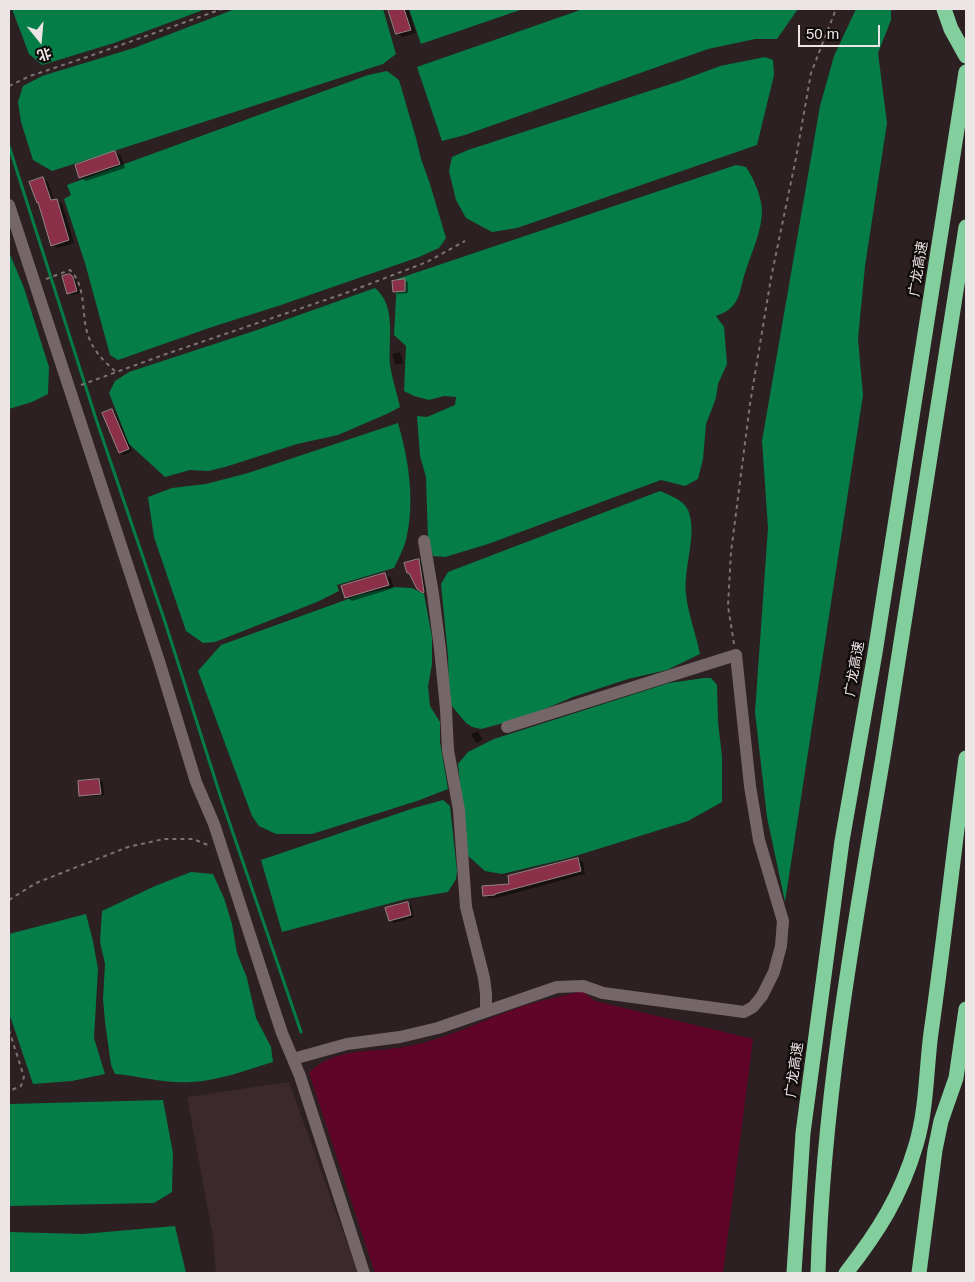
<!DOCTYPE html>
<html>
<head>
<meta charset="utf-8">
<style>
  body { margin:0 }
  #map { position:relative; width:975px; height:1282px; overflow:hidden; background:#2c2022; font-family:Helvetica,"Noto Sans SC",sans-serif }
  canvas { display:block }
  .frame { position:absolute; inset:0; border:10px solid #ede4e6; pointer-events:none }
  .north { position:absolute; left:15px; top:15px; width:50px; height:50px; -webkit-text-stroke:4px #110c0c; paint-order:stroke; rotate:163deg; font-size:14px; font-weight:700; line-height:20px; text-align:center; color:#ede4e6 }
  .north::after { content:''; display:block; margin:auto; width:18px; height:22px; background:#ede4e6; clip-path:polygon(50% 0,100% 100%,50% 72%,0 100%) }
  .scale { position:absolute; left:798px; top:25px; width:82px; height:22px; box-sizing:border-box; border:2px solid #ede4e6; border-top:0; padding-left:6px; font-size:15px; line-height:18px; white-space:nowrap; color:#ede4e6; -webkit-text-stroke:4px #110c0c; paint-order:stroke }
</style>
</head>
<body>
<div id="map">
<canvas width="975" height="1282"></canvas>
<div class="frame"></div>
<div class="north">北</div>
<div class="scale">50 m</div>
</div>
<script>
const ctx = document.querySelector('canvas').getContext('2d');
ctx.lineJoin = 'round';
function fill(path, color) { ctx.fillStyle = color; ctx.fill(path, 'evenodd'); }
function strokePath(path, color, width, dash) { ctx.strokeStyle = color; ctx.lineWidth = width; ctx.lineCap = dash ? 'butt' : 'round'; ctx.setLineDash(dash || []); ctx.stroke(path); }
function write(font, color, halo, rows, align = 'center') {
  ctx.font = font + ' Helvetica,"Noto Sans SC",sans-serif'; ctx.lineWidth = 5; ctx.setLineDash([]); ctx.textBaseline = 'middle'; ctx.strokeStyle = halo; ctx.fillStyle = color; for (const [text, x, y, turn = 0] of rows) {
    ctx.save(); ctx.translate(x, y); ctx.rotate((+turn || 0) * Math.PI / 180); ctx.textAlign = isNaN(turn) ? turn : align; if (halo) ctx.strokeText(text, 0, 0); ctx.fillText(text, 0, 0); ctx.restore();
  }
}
const built = new Path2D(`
  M289 1082 358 1273H216L213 1237 187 1097Z`);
const green = new Path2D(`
  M582 991 595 1001 753 1039 723 1273H375L309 1073C334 1047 370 1053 403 1047 442 1041 478 1022 515 1009 536 1001 560 997 582 991Z`);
const water = new Path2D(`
  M12 9H206L114 43 42 65 29 54Z
  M235 9H383L396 54 383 64 52 171 33 160 21 122 18 102 23 86 42 76 134 48Z
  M409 9H523L421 44Z
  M583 9H798L777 39H755L708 49 465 135 442 141 417 67Z
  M856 9H891V20L878 53 887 123 865 266 858 339 863 395 785 902 767 817 755 712 768 528 762 441 820 106 834 56Z
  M765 57 773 60 774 75 757 145 517 228 492 232 466 218 456 200 449 171 452 157 468 150 680 81 720 66Z
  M387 71 399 80 416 138 421 159 430 184 446 238 439 248 419 257 281 305 212 327 118 360 110 355 85 263 64 199 71 195 67 185 368 75Z
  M736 165 746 167C754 179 761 195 762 210 762 231 752 251 746 270 742 280 741 294 735 303 730 310 724 313 716 316L724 327 727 364 718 384 716 398 706 424 703 459 698 479 685 486 661 480 488 544 445 557 433 556 428 540 426 477 420 456 417 416 427 417 455 405 456 397 444 396 429 400 414 396 404 391 406 346 394 335 397 279Z
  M9 252 24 288 49 367 48 394 32 402 9 409Z
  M375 288C397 306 388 340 390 365 392 379 397 393 400 407L389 413 338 435 297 444 225 467 208 471 190 470 165 477 129 444 109 393 115 381 129 372 257 330Z
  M398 423C408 457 415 499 407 535 405 547 399 557 394 568L337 585 339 591 317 602 215 642 203 643 186 631 154 537 148 497 172 488 206 484 248 473Z
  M660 491C669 495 684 500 688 510 698 534 683 568 686 594 688 614 696 634 700 654L667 670 628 679 573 697 526 717 481 729 472 727 466 723 451 705 449 693 448 656 441 584 448 572Z
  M393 587 412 588 424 594 432 637V664L428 686 430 706 440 722V742L448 789 417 801 312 834H276L259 826 252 816 198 671 221 645 362 594Z
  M704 678H711L717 685 718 722 722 757V802L688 821 569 858 502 874 485 871 467 855 458 764 468 752 494 739 669 683Z
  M443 800 450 806 457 871 456 879 448 892 406 899 282 932 261 860 414 808Z
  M191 872 213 874 224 898 232 924 237 953 247 978 256 1018 271 1047 273 1062C247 1070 218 1081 191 1082 167 1084 139 1076 115 1074L111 1065 105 1022 103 999 105 964 100 942 102 911 155 886Z
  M86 914 93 941 98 969 94 1038 105 1074 72 1081 33 1084 9 1013V934Z
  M163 1100 173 1153 172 1192 154 1203 9 1206V1104Z
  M175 1226 186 1273H9V1232L83 1234Z`);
const shadow = new Path2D(`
  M389 9H408L416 33 403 37 397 34Z
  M115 152 121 156 125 168 86 181 80 177Z
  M42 179 48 182 54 201 62 203 74 243 58 248 52 245 39 203 38 202Z
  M70 275 76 280 80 293 72 295 68 293Z
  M404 280 408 282V293L398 294 394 291Z
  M400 352 403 363 396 365 392 354Z
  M111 410 115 412 132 451 124 455 120 453 103 414Z
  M419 560 421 561 426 592 421 590Z
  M385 574 391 578 394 588 352 601 346 597Z
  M478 731 483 740 476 743 471 734Z
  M99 780 103 782 104 795 84 797 80 795Z
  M578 859 583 862 585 874 500 897 490 898 484 895Z
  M407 903 411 905 414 917 394 923 390 920Z`);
const stream = new Path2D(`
  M9 146 96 419 165 622 221 798 301 1032`);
const building = new Path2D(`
  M388 9H404L411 30 396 34Z
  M115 151 120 164 79 178 75 165Z
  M43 177 51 200 57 199 69 240 51 246 38 202 37 203 29 182Z
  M70 274 73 277 77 291 67 294 62 276Z
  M405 279V291L393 292 392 281Z
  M112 409 129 449 119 453 102 413Z
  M419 559 424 592 423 593 417 589 409 573H407L404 563Z
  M385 573 389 585 345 598 341 586Z
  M99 779 101 794 79 796 78 781Z
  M578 858 581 871 495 894V895L483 896 482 886 509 884 508 876Z
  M408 902 411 915 389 921 385 908Z`);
const path = new Path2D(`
  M9 86 30 76 90 56 222 9
  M46 279 70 270C88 288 80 316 89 338 95 353 105 362 116 372
  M81 385 166 354 346 293 427 262 465 241
  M734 644 728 606 731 552 750 404 771 278 796 158 811 73 836 9
  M9 900 36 883 128 847 164 839H193L208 845
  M9 1030 24 1077 21 1086 9 1091`);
const minor = new Path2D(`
  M9 205 159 661 196 782 214 824 271 1000 282 1033 300 1076 364 1273
  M424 541 433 594 440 649 446 709 448 750 459 810 466 907 484 978 486 994V1011
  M293 1059 347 1044 400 1037 438 1028 557 987 583 986 603 993 744 1012 753 1007 762 996 774 972 781 946 783 921 759 840 750 786 736 655 507 727`);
const highway = new Path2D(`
  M944 9 951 29 966 56
  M794 1273 803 1133 842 841 875 653 966 72
  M818 1273C823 1100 854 928 883 757 912 581 939 404 966 227
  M846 1273C878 1232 901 1196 916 1145 927 1108 926 1070 931 1033 944 941 954 850 966 758
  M919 1273 935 1150 941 1121 956 1078 966 1009`);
const streetNames = [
  ["广龙高速",919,269,-81],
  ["广龙高速",855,669,-80],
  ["广龙高速",795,1070,-82]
];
fill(built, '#3c292d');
fill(green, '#610528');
fill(water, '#057d46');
fill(shadow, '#0007');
strokePath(stream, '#057d46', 3);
fill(building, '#8c2f49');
strokePath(building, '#948587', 1);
strokePath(path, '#7d7274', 2, [4, 4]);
strokePath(minor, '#756769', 12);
strokePath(highway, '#82ce9d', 15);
write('14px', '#ede4e6', '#110c0c', streetNames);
</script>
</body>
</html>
